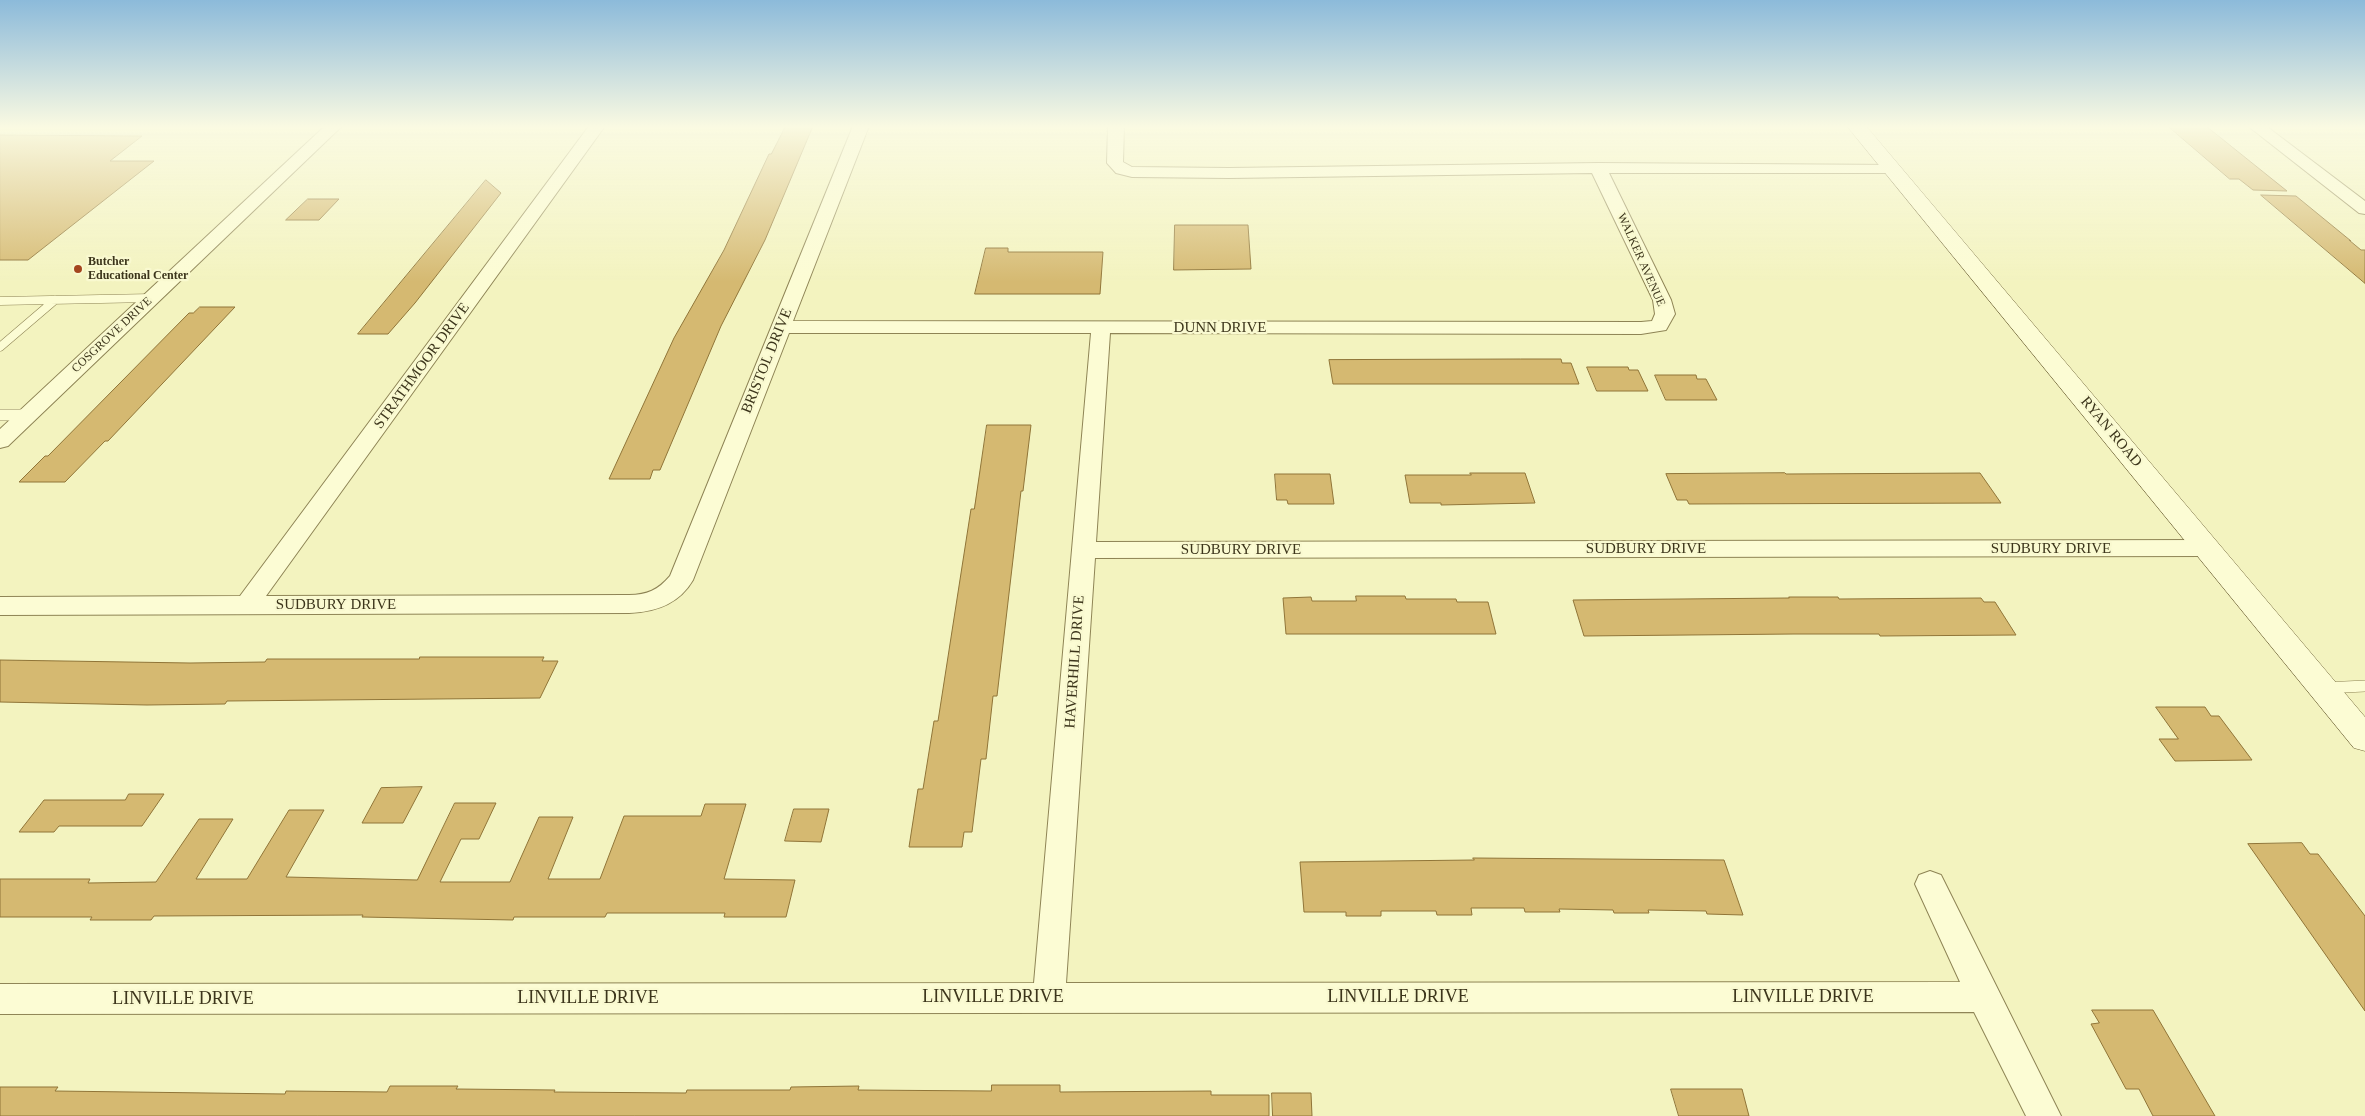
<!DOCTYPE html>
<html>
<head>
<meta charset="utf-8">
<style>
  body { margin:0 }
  canvas { display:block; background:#f3f3bf }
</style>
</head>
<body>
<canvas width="2365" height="1116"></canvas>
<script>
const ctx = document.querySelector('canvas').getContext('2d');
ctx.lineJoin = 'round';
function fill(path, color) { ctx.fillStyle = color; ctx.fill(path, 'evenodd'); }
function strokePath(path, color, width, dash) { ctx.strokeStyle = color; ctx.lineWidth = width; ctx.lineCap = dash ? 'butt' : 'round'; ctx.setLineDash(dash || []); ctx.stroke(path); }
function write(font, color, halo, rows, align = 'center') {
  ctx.font = font + ' "Times New Roman",serif'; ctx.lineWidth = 4.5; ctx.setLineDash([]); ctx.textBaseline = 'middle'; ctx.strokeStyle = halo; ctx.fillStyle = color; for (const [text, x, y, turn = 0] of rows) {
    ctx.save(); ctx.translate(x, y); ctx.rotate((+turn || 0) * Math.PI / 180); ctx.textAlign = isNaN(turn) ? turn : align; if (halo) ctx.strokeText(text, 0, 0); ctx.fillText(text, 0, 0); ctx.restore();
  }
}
const building = new Path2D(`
  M786 126H813L765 240 721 326 660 470H653L650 479H609L674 338 724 250 769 154H771Z
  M2168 126H2206L2287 191 2253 190 2239 179H2230Z
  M0 135 142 136 110 161H154L28 260H0Z
  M486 180 501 193 415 303 388 334H358Z
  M2261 195 2296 196 2351 241 2349 240 2361 250H2365V283Z
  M308 199H339L319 220H286Z
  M1175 225H1248L1251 269 1174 270Z
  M986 248H1008V252H1103L1100 294H975Z
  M200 307H235L108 441H105L65 482H19L45 456H48L189 313H193Z
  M1521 359H1561L1562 363H1571L1579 384H1333L1329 360Z
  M1587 367H1628L1629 370H1638L1648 391H1597Z
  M1655 375H1696L1697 379H1706L1717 400H1666Z
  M987 425H1031L1023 491H1021L997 696H993L986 759H981L972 832H964L962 847H909L918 789H923L934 721H938L971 509H974Z
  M1470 473H1525L1535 503 1441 505V503H1410L1405 475H1471Z
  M1785 473 1786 474 1980 473 2001 503 1689 504 1687 500H1677L1666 474Z
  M1275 474H1330L1334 504H1288L1287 500H1277Z
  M1356 596H1405L1406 599H1456L1457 602H1488L1496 634H1286L1283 598 1311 597 1312 601H1356Z
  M1789 597H1838L1839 599 1981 598 1984 602H1995L2016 635 1880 636 1879 634H1794L1584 636 1573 600 1789 598Z
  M420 657H544L542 661H558L540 698 227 701 225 704 147 705 0 702V660L190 663 265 662 267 659H419Z
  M2156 707H2205L2211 716H2219L2252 760 2175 761 2159 739H2178Z
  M422 787 403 823H362L381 788Z
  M129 794H164L142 826H59L54 832H19L44 800H125Z
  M455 803H496L479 839H461L440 882H510L539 817H573L548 879H600L624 816H701L705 804H746L724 879 795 880 786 917H724L725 913H607L605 917H514L513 920 362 917 363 915 154 916 151 920H90L92 917H0V879H90L88 883 156 882 199 819H233L196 879H247L289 810H324L286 877 417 880Z
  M794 809H829L821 842 785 841Z
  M2302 843 2310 854H2318L2365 916V1011L2248 844Z
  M1473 858 1724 860 1743 915 1707 914 1706 911 1648 910 1649 913H1614L1613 910 1559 909 1560 912H1525L1524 908H1471L1472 915H1437L1436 911H1381V916H1346V912H1304L1300 862 1474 860Z
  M2092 1010H2153L2215 1116H2153L2139 1089H2126L2091 1024 2099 1023Z
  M992 1085H1060V1092L1211 1091V1095H1269V1116H0V1087H58L55 1091 285 1094 286 1091 387 1092 390 1086H458L456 1089 555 1090 554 1092 686 1093 687 1090H790L791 1087 859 1086 858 1090 991 1091Z
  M1671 1089H1742L1749 1116H1679Z
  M1272 1093H1311L1312 1116H1273Z`);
const serviceFar1 = new Path2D(`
  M0 301 151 298
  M0 347 55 300`);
const service = new Path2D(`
  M0 415H27
  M2324 688 2365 686`);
const minor = new Path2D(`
  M325 126H342L8 446 0 448V429Z
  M589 126H605L266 596 629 595C647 595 658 590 670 576L853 126H869L793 321 1641 322 1652 321 1655 314 1653 300 1592 173 1229 178 1132 177 1116 173 1107 163 1108 126H1124L1123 162 1132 167 1229 168 1598 163 1897 165 1899 168 1897 171 1891 173H1609L1671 300 1675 314 1666 330 1641 334 1110 333 1096 542 2208 540 2216 542 2220 548 2216 554 2208 556 1095 558 1066 983 1960 982 1915 884 1919 875 1930 871 1941 875 2061 1116H2026L1974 1012 0 1014V984L1034 983 1091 333H789L693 580C679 604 656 612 629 613L0 615V597L240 596Z
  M2248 126H2266L2365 201V214L2359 213Z`);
const secondary = new Path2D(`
  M1847 126H1866L2365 717V751L2354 748Z`);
const markers = [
  [78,269,5,"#a4451e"]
];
const farStreetnames = [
  ["WALKER AVENUE",1641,260,66],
  ["COSGROVE DRIVE",112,335,-43]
];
const farPoinames = [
  ["Butcher",88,262],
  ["Educational Center",88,276]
];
const streetNames = [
  ["DUNN DRIVE",1220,328],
  ["BRISTOL DRIVE",767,361,-68],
  ["STRATHMOOR DRIVE",422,366,-54],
  ["RYAN ROAD",2111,432,50],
  ["SUDBURY DRIVE",1646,549],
  ["SUDBURY DRIVE",2051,549],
  ["SUDBURY DRIVE",1241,550],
  ["SUDBURY DRIVE",336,605],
  ["HAVERHILL DRIVE",1075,662,-86]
];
const nearStreetnames = [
  ["LINVILLE DRIVE",993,997],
  ["LINVILLE DRIVE",1398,997],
  ["LINVILLE DRIVE",1803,997],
  ["LINVILLE DRIVE",588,998],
  ["LINVILLE DRIVE",183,999]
];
fill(building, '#d5b971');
strokePath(building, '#907538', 1);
strokePath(serviceFar1, '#8e8455', 9);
strokePath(service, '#8e8455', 12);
strokePath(minor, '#8e8455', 2);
strokePath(secondary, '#706439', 1);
strokePath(serviceFar1, '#fcfcd4', 8);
strokePath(service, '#fcfcd4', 11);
fill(minor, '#fcfcd4');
fill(secondary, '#fcfcd4');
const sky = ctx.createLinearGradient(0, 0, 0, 282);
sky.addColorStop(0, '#8cbada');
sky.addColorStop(0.45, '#fafae2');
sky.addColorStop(1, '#fafae200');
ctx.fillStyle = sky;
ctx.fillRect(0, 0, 2365, 282);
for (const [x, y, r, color] of markers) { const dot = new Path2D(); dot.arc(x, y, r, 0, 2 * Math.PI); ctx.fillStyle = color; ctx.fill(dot); strokePath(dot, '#f9f9d0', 2); }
write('12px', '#3c351b', '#f9f9d0', farStreetnames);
write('bold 12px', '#3c351b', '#f9f9d0', farPoinames, 'left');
write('15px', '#3c351b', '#f9f9d0', streetNames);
write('18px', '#3c351b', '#f9f9d0', nearStreetnames);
</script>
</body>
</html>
